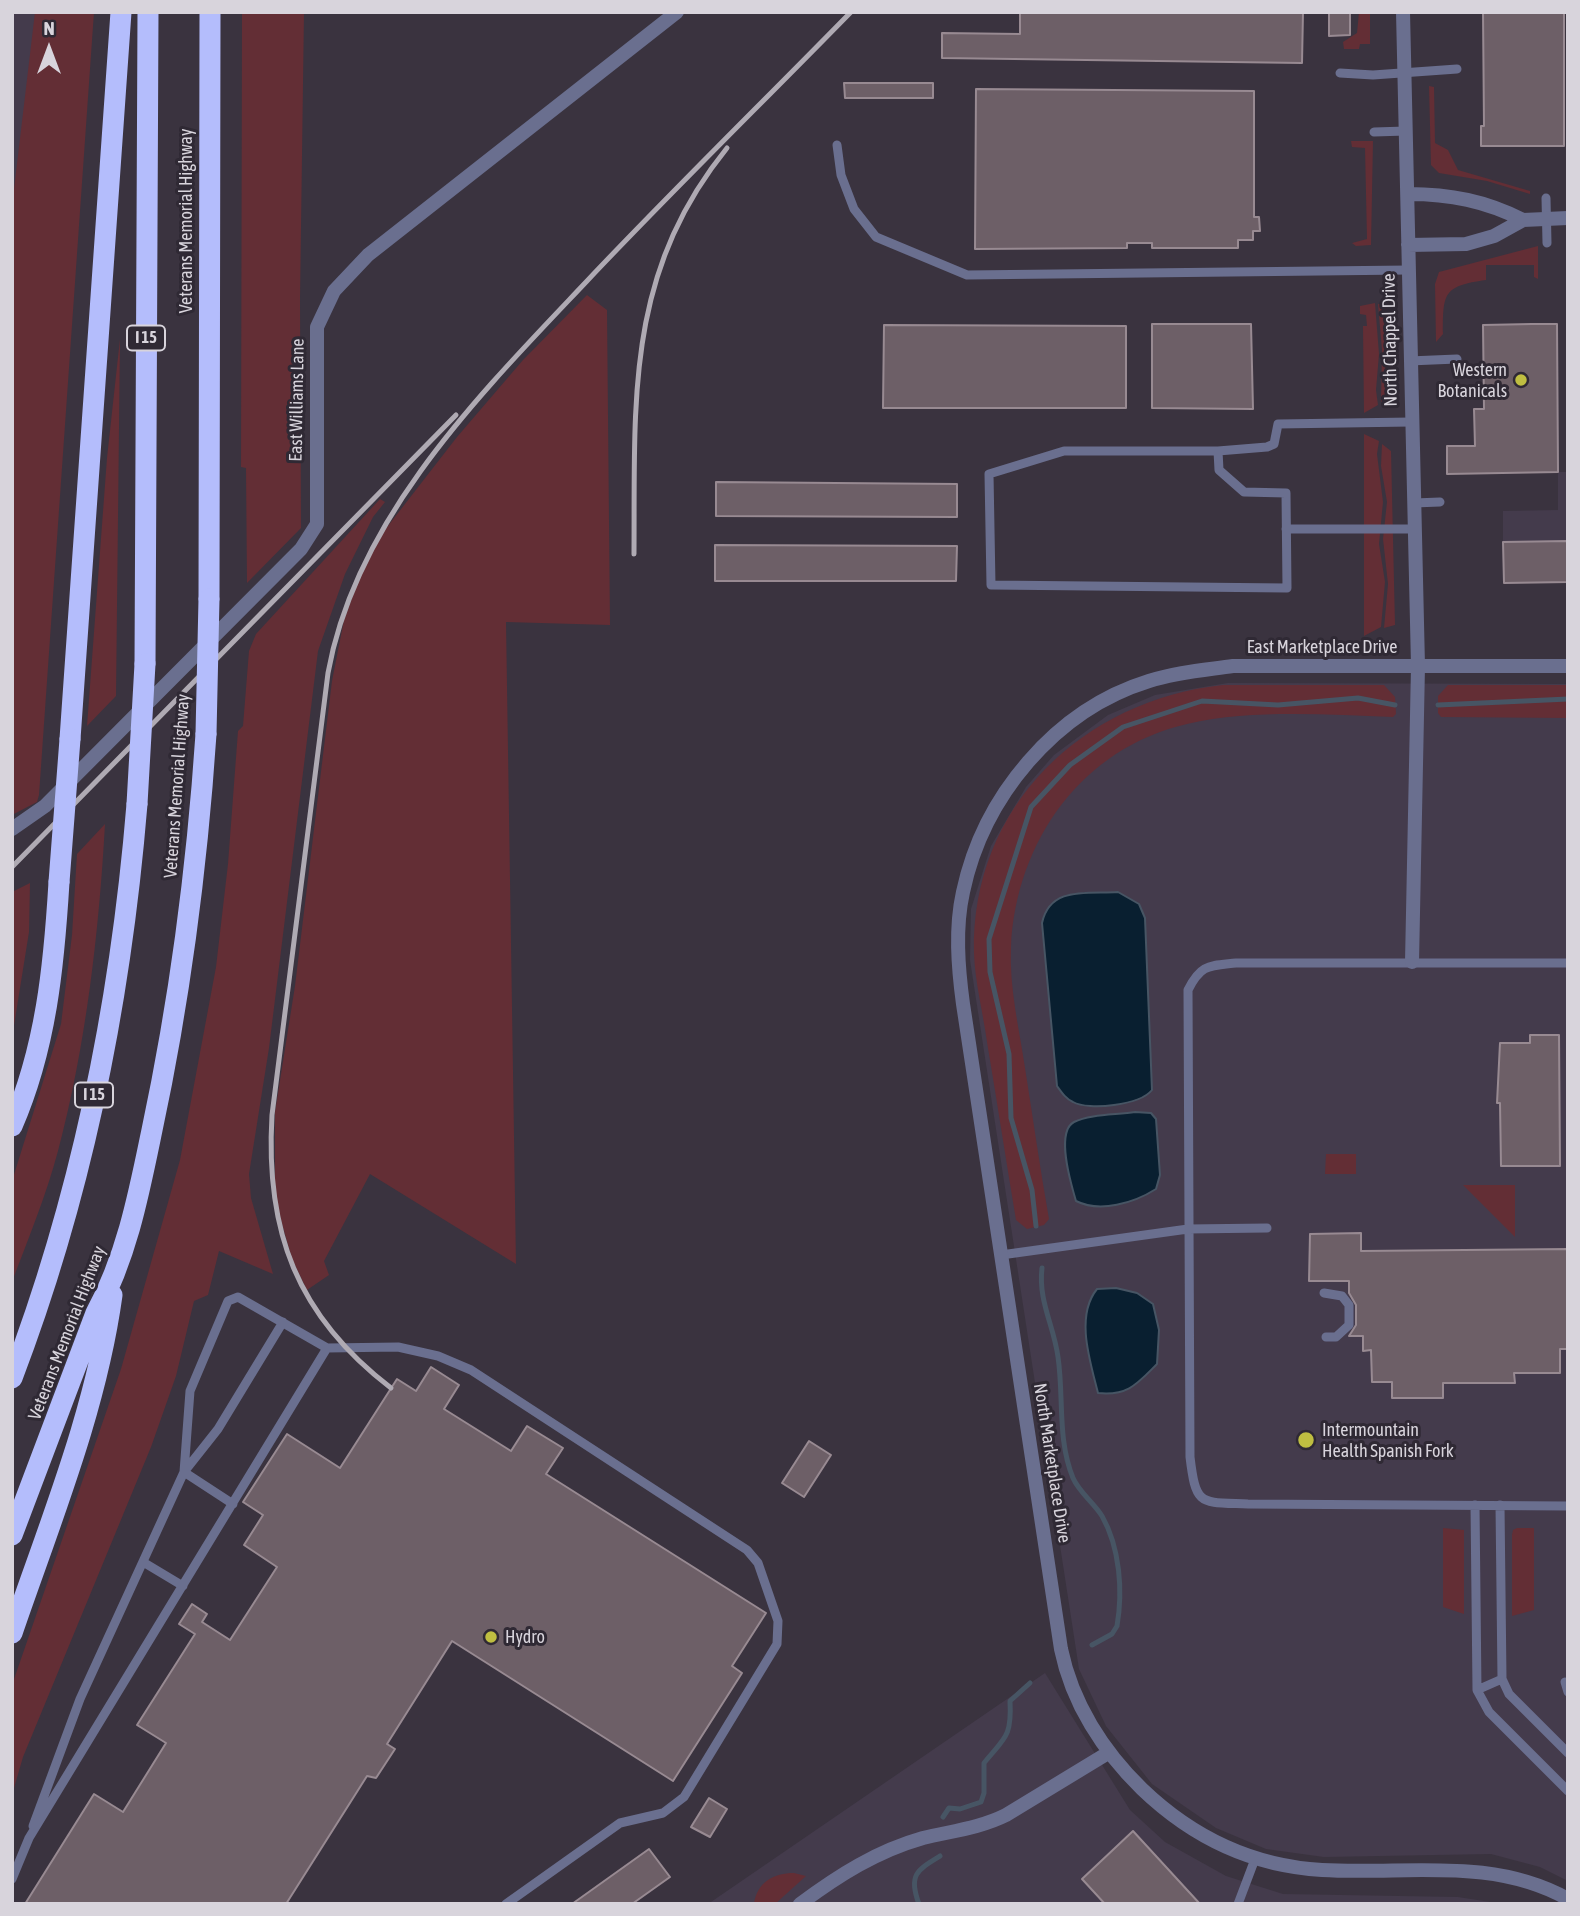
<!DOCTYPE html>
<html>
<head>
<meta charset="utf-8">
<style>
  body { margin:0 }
  #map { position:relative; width:1580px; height:1916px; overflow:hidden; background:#3a333f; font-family:"Asap Condensed",sans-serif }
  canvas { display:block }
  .frame { position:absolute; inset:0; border:14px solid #d8d4dc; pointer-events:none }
  .north { position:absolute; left:14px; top:14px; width:70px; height:70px; -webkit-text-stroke:5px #2f2934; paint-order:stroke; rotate:0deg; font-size:19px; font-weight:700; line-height:28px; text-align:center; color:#d8d4dc }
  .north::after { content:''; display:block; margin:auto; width:24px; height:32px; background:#d8d4dc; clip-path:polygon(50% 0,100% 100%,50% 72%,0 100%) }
</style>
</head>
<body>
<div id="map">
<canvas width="1580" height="1916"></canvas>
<div class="frame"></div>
<div class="north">N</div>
</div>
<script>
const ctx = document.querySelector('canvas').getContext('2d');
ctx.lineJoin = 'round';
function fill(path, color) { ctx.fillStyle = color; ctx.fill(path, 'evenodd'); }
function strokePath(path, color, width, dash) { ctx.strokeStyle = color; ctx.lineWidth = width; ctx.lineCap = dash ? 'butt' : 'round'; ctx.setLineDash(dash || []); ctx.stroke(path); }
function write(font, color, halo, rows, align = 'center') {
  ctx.font = font + ' "Asap Condensed",sans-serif'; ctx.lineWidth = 6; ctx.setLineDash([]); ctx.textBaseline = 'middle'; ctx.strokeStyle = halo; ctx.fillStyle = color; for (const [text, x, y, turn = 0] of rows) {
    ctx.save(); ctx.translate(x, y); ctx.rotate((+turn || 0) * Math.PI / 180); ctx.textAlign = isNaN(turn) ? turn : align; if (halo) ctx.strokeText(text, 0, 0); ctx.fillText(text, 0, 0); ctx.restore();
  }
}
const built = new Path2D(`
  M12 12H40L12 241Z
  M1558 472H1568V541L1503 542V511L1558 510Z
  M1228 683 1568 684V1881L1540 1867 1491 1854 1324 1857 1266 1849 1216 1828 1152 1784 1106 1726 1079 1669 970 960 971 909 991 846 1026 787 1054 755 1108 715 1155 695Z
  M1045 1673 1130 1810 1165 1842 1226 1876 1283 1894 1458 1897 1503 1904H708Z`);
const green = new Path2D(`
  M35 12H94L39 795 37 802 12 815V206Z
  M242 12H304L300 299 301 528 247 583 246 468 241 467Z
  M1359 12H1370V44H1360L1359 49H1344L1343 42 1357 33Z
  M1429 86 1434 87 1435 143 1448 150 1458 170 1530 191V194L1487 181 1439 173 1431 165Z
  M1351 141H1373L1371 245 1356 246 1352 243 1367 239 1365 148 1352 147Z
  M1538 246V279L1534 277V265H1486V280C1443 286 1443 293 1443 334L1436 342 1435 284 1439 272Z
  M587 295 607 310 610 625 506 622 516 1264 370 1174 324 1261 329 1275 307 1290 292 1259 275 1199V1112L295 986 332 681 344 620 360 576 384 531 457 437 523 360Z
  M1375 303 1379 354 1376 390 1378 405 1364 413 1363 326H1367L1366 315 1360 314V306Z
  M1378 304H1387L1389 394 1381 402 1382 350Z
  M120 339 116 696 87 726 107 458Z
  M1364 434 1379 441 1377 454 1383 502 1379 544 1385 582 1381 627 1364 636Z
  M1382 444 1391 451 1395 625 1384 628 1388 584 1383 539 1387 502 1381 466Z
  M380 499 385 502 373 517 345 574 318 651 269 1048 249 1174 251 1198 273 1274 219 1251 208 1295 194 1301 176 1376 151 1447 23 1757 12 1795V1685L121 1369 180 1160 216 967 228 864 238 731 243 726 249 651 256 634Z
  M1223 685H1384L1395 697 1396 714 1393 717C1327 715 1252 709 1187 724 1082 748 1016 841 1011 947 1009 987 1019 1028 1025 1068 1033 1118 1040 1169 1049 1219L1044 1225 1027 1229 1016 1220C1006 1161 997 1101 987 1042 983 1012 975 983 974 953 971 806 1083 700 1223 685Z
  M1448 685H1568V718L1441 717 1438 713V696Z
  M105 824C99 932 86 1046 58 1151 46 1196 28 1239 12 1282V1181L61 1024 72 935 77 854Z
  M30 883 29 932 12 1038V892Z
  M1326 1154H1356V1174H1325Z
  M1463 1185H1515V1237Z
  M1443 1528 1464 1530V1614L1443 1607Z
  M1517 1528H1534V1610L1512 1616V1535L1513 1530Z
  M794 1873 806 1876 775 1904H754C757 1882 774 1873 794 1873Z`);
const water = new Path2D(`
  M1118 892 1139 904 1145 918 1152 1090C1140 1105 1089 1111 1073 1102 1066 1099 1062 1093 1057 1086L1042 923C1050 886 1087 894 1118 892Z
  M1135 1112 1151 1113 1156 1119 1160 1175 1156 1189C1134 1203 1100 1213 1076 1201 1071 1184 1055 1132 1074 1122 1090 1114 1117 1115 1135 1112Z
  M1116 1288 1137 1293 1153 1304 1159 1330 1157 1364C1137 1384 1128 1396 1098 1393 1090 1361 1075 1316 1097 1289Z`);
const stream = new Path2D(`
  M1438 705 1568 699
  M1036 1226 1032 1190 1011 1118 1009 1054 990 972 989 939 1031 807 1070 765 1123 727 1202 701 1278 705 1358 698 1395 705
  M1042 1268C1038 1301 1054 1326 1058 1357 1064 1397 1057 1439 1073 1478 1079 1492 1094 1503 1102 1516 1120 1548 1123 1591 1117 1626L1112 1634 1092 1645
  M943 1817 949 1808 960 1809 981 1802 984 1793V1763C1004 1738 1012 1738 1010 1701L1030 1683
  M919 1904C908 1875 917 1870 940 1856`);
const building = new Path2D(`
  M1020 12H1303L1302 63 942 58V33L1020 34Z
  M1329 12H1350V35L1329 36Z
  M1483 12H1564V146H1481V126H1484Z
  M844 83H933V98H845Z
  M976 89 1254 91V217H1259L1260 231H1253V240H1238V248H1152V243H1127V248L975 249Z
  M1152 324H1251L1253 409 1152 408Z
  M1532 324H1557L1558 472 1447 474V446H1475L1474 409H1484L1483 325Z
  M884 325 1126 326V408H883Z
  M716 482 957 484V517L716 516Z
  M1568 541V582L1504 583 1503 542Z
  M715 545 957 546 956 581H715Z
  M1530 1035H1559L1560 1166H1501L1500 1103H1497L1500 1043H1530Z
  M1361 1233V1251L1568 1249V1349H1560V1373H1514L1515 1383H1443V1398H1392V1382H1372L1371 1350 1363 1351V1336H1349L1356 1325V1305L1349 1293V1281H1309L1310 1234Z
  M431 1367 459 1385 444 1409 511 1451 527 1426 563 1448 546 1474 766 1613 732 1666 742 1673 673 1781 452 1641 387 1744 395 1749 376 1778 367 1776 286 1904H25L94 1794 123 1812 166 1743 137 1725 195 1634 179 1624 192 1604 207 1614 202 1622 230 1640 277 1567 244 1545 263 1515 243 1502 287 1434 340 1468 397 1379 416 1391Z
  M809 1441 831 1455 804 1497 782 1483Z
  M709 1798 727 1809 710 1837 691 1827Z
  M1133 1831 1200 1904H1105L1082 1879Z
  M649 1849 670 1877 632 1904H572Z`);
const service = new Path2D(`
  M1340 73 1373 75 1457 69
  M1374 132 1406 131
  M837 145 841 175 854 209 876 237 967 275 1408 270
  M1546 198 1547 243
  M1409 361 1457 359
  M1218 451 1219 470 1244 492 1286 493 1287 588 991 585 989 474 1064 451H1218L1267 447 1274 444 1278 424 1411 422
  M1414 503 1440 502
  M1286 529H1414
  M1568 963H1236C1209 966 1201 964 1188 990L1190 1457C1196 1507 1200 1502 1248 1504L1568 1506
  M1001 1255 1188 1229 1267 1228
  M1324 1293 1342 1296 1349 1305V1325L1336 1337H1326
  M184 1472 190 1391 228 1301 238 1297 327 1348 398 1347 438 1356 471 1370 747 1550 758 1563 778 1621 777 1644 684 1797 663 1813 620 1823 506 1904
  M184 1472 233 1504
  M1475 1505 1477 1690 1489 1712 1568 1791
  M1500 1505 1502 1679 1509 1694 1568 1753
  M143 1562 183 1586
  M1565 1682 1568 1692
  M1477 1690 1502 1679
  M33 1826 80 1699 184 1472 218 1429 283 1322
  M12 1879 29 1838 327 1348
  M1238 1904 1255 1859`);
const minor = new Path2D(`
  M12 829 45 806 301 549 317 524V327L334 291 368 255 677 12
  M1412 962 1418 666`);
const tertiary = new Path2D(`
  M1403 12 1418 666
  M1408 194C1450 194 1486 201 1523 220
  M1408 245 1466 244 1494 236 1523 220 1568 218
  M1568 666H1233C1205 670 1177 672 1149 681 1055 710 983 797 963 892 955 928 958 967 963 1004L1061 1649C1072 1703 1103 1751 1142 1789 1192 1837 1253 1866 1322 1870 1406 1875 1491 1856 1568 1899
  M800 1904C839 1875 877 1851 923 1838 952 1831 980 1828 1006 1815L1108 1753`);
const motorway = new Path2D(`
  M209 599 210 12
  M145 664 148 12
  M70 739 121 12
  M12 1126C46 1048 54 966 59 882
  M12 1378C82 1195 121 999 137 804
  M12 1535 96 1313C127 1256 139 1193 152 1130 180 999 197 868 206 734
  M12 1633C50 1522 96 1411 112 1295`);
const rail = new Path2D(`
  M634 554C635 401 625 274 727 148
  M12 867 456 415
  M391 1388C297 1316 265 1231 272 1115L328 673C356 517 482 392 587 281 673 190 763 102 851 12`);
const motorwayBridge = new Path2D(`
  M206 734 209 599
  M137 804 145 664
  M59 882 70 739`);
const markers = [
  [1521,380,7,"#bfbe41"],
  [1306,1440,9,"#bfbe41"],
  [491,1637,7,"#bfbe41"]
];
const shields = [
  [146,338,38],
  [94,1095,38]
];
const shieldNames = [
  ["I 15",146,338],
  ["I 15",94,1095]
];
const streetNames = [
  ["Veterans Memorial Highway",186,221,-90],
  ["North Chappel Drive",1390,340,-91],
  ["East Williams Lane",297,400,-89],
  ["East Marketplace Drive",1322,647],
  ["Veterans Memorial Highway",177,786,-86],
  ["Veterans Memorial Highway",67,1333,-69],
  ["North Marketplace Drive",1052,1463,81]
];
const poiNames = [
  ["Western",1507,370,"right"],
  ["Botanicals",1507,391,"right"],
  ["Intermountain",1322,1430],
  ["Health Spanish Fork",1322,1451],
  ["Hydro",505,1637]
];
fill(built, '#443b4c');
fill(green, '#632e35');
fill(water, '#091f30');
strokePath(water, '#475564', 2);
strokePath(stream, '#475564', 5);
fill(building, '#6d5f67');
strokePath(building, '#988a92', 2);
strokePath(service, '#6a6f8f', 9);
strokePath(minor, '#6a6f8f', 14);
strokePath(tertiary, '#6a6f8f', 14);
strokePath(motorway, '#b4bdfc', 21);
strokePath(rail, '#afaab3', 5);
strokePath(motorwayBridge, '#b4bdfc', 21);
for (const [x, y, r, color] of markers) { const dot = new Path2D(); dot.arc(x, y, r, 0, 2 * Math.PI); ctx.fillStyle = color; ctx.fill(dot); strokePath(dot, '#2f2934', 2.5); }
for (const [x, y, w] of shields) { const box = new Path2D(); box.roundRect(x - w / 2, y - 12.5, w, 25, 5); ctx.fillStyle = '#2f2934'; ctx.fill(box); strokePath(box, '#d8d4dc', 2); }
write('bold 16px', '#d8d4dc', null, shieldNames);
write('18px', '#d8d4dc', '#2f2934', streetNames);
write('18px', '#d8d4dc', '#2f2934', poiNames, 'left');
</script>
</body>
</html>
